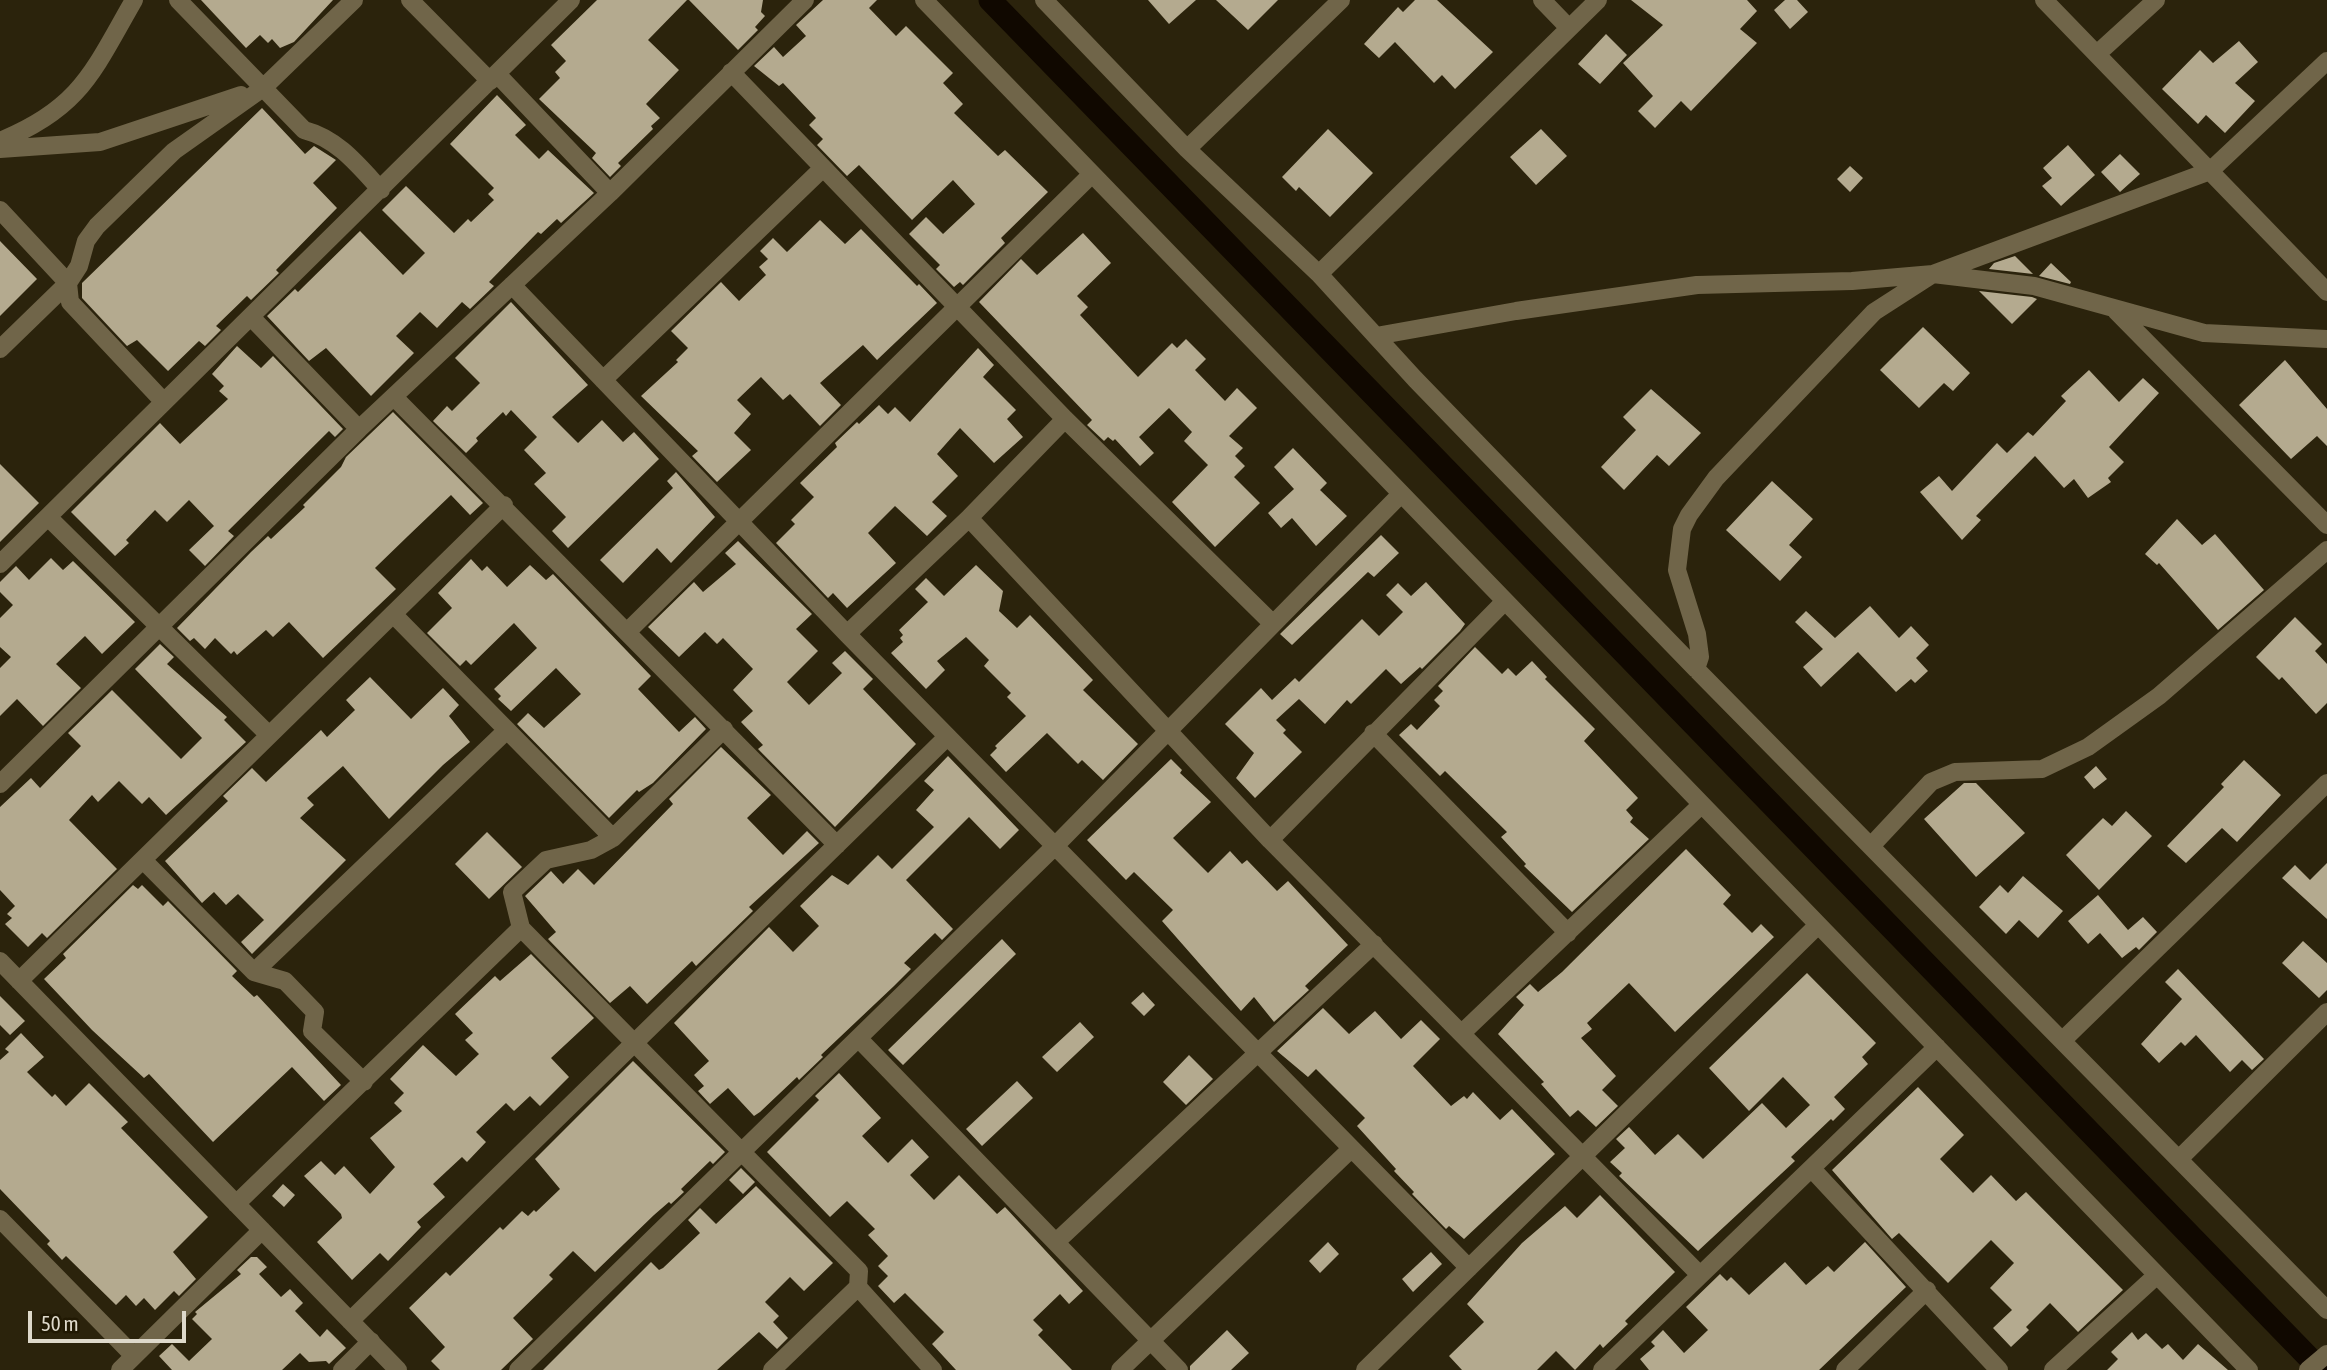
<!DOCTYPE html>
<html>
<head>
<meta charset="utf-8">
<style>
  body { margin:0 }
  #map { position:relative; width:2327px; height:1370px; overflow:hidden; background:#2b230c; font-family:"Asap Condensed",sans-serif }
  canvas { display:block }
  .scale { position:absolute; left:28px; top:1311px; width:158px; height:32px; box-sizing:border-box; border:4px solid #ded9cb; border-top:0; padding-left:9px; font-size:21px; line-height:24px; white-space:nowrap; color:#ded9cb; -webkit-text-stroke:5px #211903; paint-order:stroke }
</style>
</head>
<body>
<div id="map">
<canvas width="2327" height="1370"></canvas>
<div class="scale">50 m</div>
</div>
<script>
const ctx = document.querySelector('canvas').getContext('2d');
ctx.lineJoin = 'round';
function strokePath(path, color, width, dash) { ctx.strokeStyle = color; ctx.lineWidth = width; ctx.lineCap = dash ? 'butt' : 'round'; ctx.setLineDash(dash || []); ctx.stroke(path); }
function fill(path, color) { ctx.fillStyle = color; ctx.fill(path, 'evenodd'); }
const canal = new Path2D(`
  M990 0 2321 1370`);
const building = new Path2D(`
  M201 0H333L294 42 280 48 272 39 268 43 260 35 246 48Z
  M597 0H687L648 40 679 70 646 104 660 118 651 126 653 129 618 163 621 166 610 177 592 158 596 153 539 99 560 78 555 72 566 61 551 45Z
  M689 0H763L761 12 765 16 755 27 758 30 738 50Z
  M823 0H877L869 8 896 36 906 26 953 73 943 83 963 104 954 113 998 156 1005 150 1048 192 1001 238 1005 243 963 285 960 282 954 287 936 269 940 265 909 234 926 217 943 234 975 204 953 180 912 220 859 165 847 176 817 145 823 139 809 125 816 118 783 83 779 86 754 66 774 47 783 57 806 36 796 25Z
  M1148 0H1196L1169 24Z
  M1216 0H1278L1248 30Z
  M1415 0H1437L1493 52 1455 89 1442 75 1434 83 1395 42 1379 58 1364 44 1398 7 1403 12Z
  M1631 0H1747L1757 11 1740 29 1757 43 1691 111 1681 101 1655 128 1638 111 1653 96 1623 63 1663 25Z
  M1785 0H1797L1808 12 1790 29 1774 10Z
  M1606 34 1627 55 1600 84 1578 64Z
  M2239 41 2258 62 2235 83 2255 101 2225 133 2206 115 2198 124 2162 89 2200 50 2213 63Z
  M497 95 526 125 515 135 539 159 548 150 594 193 561 223 557 219 541 234 538 232 489 282 494 286 470 309 462 302 437 328 420 312 396 336 414 353 371 396 326 348 309 361 267 316 295 289 298 292 360 231 403 275 425 253 382 210 406 186 454 233 468 219 471 222 494 200 488 194 494 188 450 144Z
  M262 108 305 154 314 146 336 160 313 183 337 208 276 270 279 273 251 300 247 296 216 326 221 330 205 346 199 341 168 371 137 340 127 346 82 298V283Z
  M1328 129 1373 173 1330 217 1299 187 1296 191 1282 177Z
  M1541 129 1567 156 1536 185 1510 157Z
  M2068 145 2095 175 2061 206 2042 186 2052 178 2043 168Z
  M2120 154 2140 174 2120 192 2101 172Z
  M1850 166 1863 178 1850 192 1837 179Z
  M820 220 845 244 861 229 917 286 919 284 937 303 877 360 863 345 820 383 841 405 820 426 790 394 783 400 761 377 737 400 751 414 734 433 751 450 717 482 692 456 698 451 641 396 678 362 676 360 688 348 671 331 721 282 739 301 766 275 759 267 768 259 760 251 773 238 787 252Z
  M1083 233 1111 263 1077 296 1088 307 1080 315 1138 377 1172 343 1177 348 1186 339 1206 359 1195 370 1225 401 1237 388 1257 408 1229 436 1243 448 1235 456 1245 466 1234 477 1260 503 1215 547 1172 502 1208 465 1184 441 1192 432 1169 408 1139 437 1154 453 1140 466 1115 439 1113 441 1108 437 1104 441 1087 425 1092 420 979 302 1021 259 1037 275Z
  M0 241 37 279 0 316Z
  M2015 256 2033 274 1989 269 1994 263Z
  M2051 263 2071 282 2070 284 2039 276Z
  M1979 291 2032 297 2037 299 2012 324Z
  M511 302 588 385 552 417 578 443 602 420 623 442 634 432 659 459 568 548 552 531 566 517 534 484 546 473 524 450 537 437 511 410 506 416 503 412 476 438 478 441 466 453 433 421 447 406 452 411 480 383 455 358Z
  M1923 327 1970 373 1953 391 1944 383 1919 408 1880 370Z
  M237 346 261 368 273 356 343 429 335 437 329 431 228 531 234 536 205 566 189 550 214 526 189 500 167 522 155 510 126 540 129 543 115 556 71 512 160 423 180 444 228 399 219 391 224 386 212 374Z
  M978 348 994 365 983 377 1016 410 1007 419 1023 437 994 463 960 428 937 454 958 476 932 502 947 516 927 536 895 506 868 533 896 563 847 608 833 593 828 598 776 543 795 524 791 520 814 497 800 483 837 447 835 443 857 422 859 424 879 405 888 414 895 407 910 422Z
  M2285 360 2327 409V446L2317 436 2291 459 2239 405Z
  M2089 370 2119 402 2143 378 2159 393 2109 447 2124 462 2108 478 2111 482 2088 498 2074 479 2064 488 2035 456 1976 516 1981 520 1962 540 1920 492 1939 476 1952 491 1997 443 2007 453 2028 432 2033 436 2066 401 2061 396Z
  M1651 389 1701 433 1669 466 1657 455 1624 490 1601 467 1636 430 1623 417Z
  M393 412 483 503 470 515 451 495 408 536 375 568 396 589 323 658 289 622 273 637 266 630 237 655 234 651 231 654 215 638 205 649 194 638 190 641 177 628 251 552 268 536 271 539 305 507 303 505 341 467 346 457Z
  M1293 448 1327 483 1320 490 1347 516 1316 546 1292 518 1281 528 1268 513 1294 489 1274 467Z
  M0 464 39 503 0 542Z
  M676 472 715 517 671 563 657 548 623 583 600 560 673 488 667 481Z
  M1772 481 1813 519 1789 545 1802 557 1780 581 1726 530Z
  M2177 519 2202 545 2215 534 2264 590 2218 630 2159 563 2157 565 2145 554Z
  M1381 535 1399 553 1374 577 1368 572 1292 645 1280 634Z
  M738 541 812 614 796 629 818 651 787 682 809 705 842 673 832 663 845 651 873 679 863 689 916 744 835 827 758 749 763 745 741 722 753 711 733 690 753 669 723 638 717 644 705 632 679 657 648 627 694 582 703 592 736 564 725 553Z
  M51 558 63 570 73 561 135 622 102 654 85 636 56 664 81 688 43 726 17 699 0 716V668L11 657 0 647V618L13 605 0 592V582L16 566 29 580Z
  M471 559 482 571 487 566 507 587 530 565 546 580 553 574 651 676 638 689 679 732 695 717 706 729 653 783 639 792 637 790 609 818 517 724 528 713 544 728 581 694 556 668 511 711 498 699 501 696 494 689 537 648 514 623 471 665 466 660 460 666 427 633 452 608 438 593Z
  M976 565 1003 591 999 611 1017 628 1030 615 1093 680 1083 690 1138 744 1103 780 1082 760 1078 764 1047 733 1006 772 990 755 997 748 995 746 1026 716 1007 697 1011 693 984 666 989 660 966 637 937 661 945 670 926 689 891 653 903 642 900 638 903 635 899 630 928 602 915 589 926 578 944 596Z
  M1426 582 1465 624 1460 631 1422 669 1420 667 1401 684 1386 669 1351 704 1347 700 1325 724 1299 699 1276 720 1286 730 1283 733 1302 752 1255 798 1236 778 1254 753 1225 724 1261 688 1272 700 1295 678 1299 682 1362 619 1379 636 1403 612 1386 595 1398 583 1411 596Z
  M1870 606 1899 638 1911 626 1929 645 1916 658 1928 671 1915 683 1911 679 1896 692 1858 652 1821 687 1803 667 1823 649 1795 622 1806 611 1835 638Z
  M2295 617 2322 644 2315 651 2327 664V703L2316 714 2282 677 2279 680 2256 657Z
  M160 644 174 657 167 664 227 717 224 720 246 742 166 815 149 797 142 804 119 781 98 802 92 795 69 820 117 869 47 938 42 933 28 947 5 924 12 918 7 914 15 906 0 890V807L31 778 40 788 81 746 68 733 112 690 181 759 202 738 135 669Z
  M1475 647 1502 674 1508 668 1516 676 1532 661 1547 677 1545 679 1595 729 1584 741 1638 798 1626 810 1633 818 1630 822 1649 839 1572 912 1524 866 1526 864 1501 837 1507 832 1445 771 1440 776 1399 735 1411 724 1417 730 1440 706 1434 700 1443 691 1438 686Z
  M370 677 411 719 443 688 459 705 449 716 470 742 443 765 389 819 343 766 307 798 314 805 300 818 346 860 252 954 241 942 264 920 238 894 226 905 214 892 202 903 165 861 228 801 223 796 252 768 266 782 321 730 327 737 355 710 346 700Z
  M721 747 771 795 747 818 783 855 807 831 819 843 749 907 753 911 696 966 692 961 647 1004 630 986 610 1003 548 939 556 932 525 896 551 871 563 884 578 869 594 885 673 804 669 799Z
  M948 756 1019 830 1000 849 969 817 906 880 953 929 942 940 935 933 904 963 911 969 894 986 821 1055 823 1057 799 1080 797 1077 760 1112 754 1116 728 1088 710 1104 698 1091 704 1086 694 1075 709 1061 674 1023 769 927 793 952 819 926 800 906 832 875 848 885 878 855 892 869 934 827 916 810 934 790 924 781Z
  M1171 759 1182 770 1180 773 1211 802 1173 838 1208 873 1230 851 1242 864 1247 860 1277 891 1288 881 1348 945 1305 986 1309 990 1274 1022 1254 997 1241 1011 1162 921 1173 910 1134 872 1126 880 1087 840Z
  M2244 760 2281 795 2237 842 2222 828 2186 863 2167 846 2224 787 2221 784Z
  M2096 766 2107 779 2094 789 2084 777Z
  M1964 783H1976L2025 833 1976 877 1924 819Z
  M2126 811 2152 836 2099 890 2066 855 2103 818 2112 826Z
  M487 832 522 867 489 899 455 864Z
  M1686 849 1731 895 1723 904 1752 933 1761 924 1774 937 1675 1032 1629 983 1587 1023 1592 1029 1581 1038 1616 1076 1602 1090 1618 1106 1596 1127 1578 1110 1570 1117 1541 1084 1544 1082 1498 1034 1524 1005 1516 997 1530 984 1538 992 1562 972Z
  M2327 863V919L2282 878 2295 865 2310 880Z
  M2023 876 2063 911 2038 938 2019 920 2006 934 1979 907 2000 885 2008 893Z
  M133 885 138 889 142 885 163 906 168 901 237 971 232 976 254 997 257 995 341 1085 324 1101 292 1067 213 1142 149 1074 144 1078 92 1030 44 979 66 958 63 954Z
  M2098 895 2128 930 2143 917 2157 932 2139 950 2136 947 2122 958 2100 933 2088 944 2068 921Z
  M1002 939 1016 954 903 1065 888 1050Z
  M2303 941 2327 963V990L2319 998 2282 963Z
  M531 954 594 1018 551 1058 569 1077 540 1106 530 1096 514 1111 506 1103 476 1132 486 1142 467 1162 462 1157 433 1184 445 1197 417 1222 421 1227 388 1261 380 1253 352 1280 317 1242 342 1218 341 1214 304 1176 321 1161 335 1175 344 1166 370 1194 395 1167 370 1138 402 1111 394 1103 404 1093 390 1079 423 1045 456 1076 479 1054 465 1040 473 1033 455 1014 495 976 500 981Z
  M2178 969 2264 1059 2252 1070 2242 1060 2230 1072 2196 1035 2185 1046 2181 1042 2159 1063 2141 1044 2182 999 2165 982Z
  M1807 973 1876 1043 1862 1057 1868 1064 1834 1097 1845 1109 1833 1121 1831 1119 1791 1157 1795 1161 1698 1251 1619 1176 1622 1173 1610 1162 1625 1148 1616 1139 1629 1127 1655 1155 1678 1134 1703 1159 1762 1103 1786 1128 1810 1105 1783 1077 1749 1111 1709 1068Z
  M1143 992 1155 1005 1144 1016 1131 1003Z
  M0 996 25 1021 10 1035 0 1025Z
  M1323 1008 1349 1034 1375 1011 1401 1039 1421 1020 1440 1039 1413 1066 1451 1106 1464 1096 1467 1099 1473 1092 1500 1120 1512 1109 1555 1154 1464 1239 1449 1226 1446 1229 1412 1194 1414 1192 1394 1171 1396 1169 1357 1126 1365 1118 1316 1069 1308 1077 1277 1051Z
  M1080 1022 1094 1037 1057 1072 1042 1057Z
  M21 1033 44 1057 27 1072 52 1097 55 1094 66 1106 89 1083 128 1122 121 1128 208 1217 173 1252 196 1279 179 1296 174 1291 155 1310 144 1298 136 1306 126 1295 116 1305 66 1256 62 1260 47 1244 50 1241 0 1189V1060L9 1052 5 1049Z
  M1189 1055 1213 1079 1186 1105 1163 1082Z
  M633 1061 725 1152 713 1164 710 1161 681 1189 684 1192 671 1204 669 1202 654 1215 595 1272 573 1251 549 1275 553 1279 513 1318 533 1339 501 1370H440L431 1361 445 1347 409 1308 446 1272 450 1276 500 1227 503 1230 522 1211 528 1216 534 1210 536 1212 560 1189 535 1159Z
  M839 1073 881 1118 862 1136 888 1163 912 1139 929 1157 910 1175 934 1200 959 1175 997 1214 1005 1207 1083 1291 1069 1304 1060 1294 1033 1320 1043 1330 1038 1335 1072 1370H956L932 1344 944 1332 905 1293 894 1303 878 1286 888 1276 878 1266 888 1256 868 1235 875 1229 847 1201 830 1217 767 1152 819 1100 815 1096Z
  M1017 1081 1033 1098 982 1146 966 1129Z
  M1918 1087 1964 1135 1940 1159 1973 1193 1991 1175 2016 1201 2026 1192 2123 1290 2078 1332 2050 1303 2026 1327 2029 1330 2011 1347 1993 1328 2012 1310 1990 1288 2014 1263 1991 1240 1948 1283 1899 1233 1892 1239 1832 1170Z
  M741 1168 755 1182 743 1194 729 1180Z
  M283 1184 295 1195 284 1207 272 1196Z
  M756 1186 833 1263 804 1291 790 1277 765 1302 779 1316 773 1322 788 1338 777 1349 759 1332 717 1370H543L651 1262 659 1270 663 1268 700 1233 688 1220 700 1208 716 1224Z
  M1600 1195 1675 1272 1625 1321 1628 1324 1603 1348 1600 1344 1575 1370 1556 1351 1537 1370H1462L1449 1356 1484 1322 1467 1304 1522 1243 1565 1206 1577 1218Z
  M1328 1242 1339 1254 1320 1273 1309 1261Z
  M1865 1242 1906 1287 1819 1370H1649L1640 1359 1655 1346 1651 1342 1663 1330 1684 1353 1708 1330 1686 1307 1720 1274 1727 1281 1731 1277 1749 1295 1785 1262 1806 1285 1828 1266 1834 1272Z
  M1431 1252 1442 1264 1413 1292 1402 1279Z
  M251 1257H257L267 1267 259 1274 281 1297 290 1289 303 1303 295 1311 320 1337 327 1329 346 1348 329 1364 326 1361 309 1362 300 1353 282 1370H172L159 1356 172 1344 189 1361 212 1339 192 1319 197 1314 195 1312 241 1274 237 1270Z
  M1227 1330 1249 1353 1231 1370H1190V1366Z
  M2132 1332 2138 1340 2146 1333 2162 1349 2168 1344 2183 1360 2198 1344 2228 1370H2107L2118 1359 2111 1352Z`);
const minor = new Path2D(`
  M178 0 304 130C338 139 358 165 381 190
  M410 0 490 81
  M924 0 2249 1370
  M1044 0 1187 149 1319 274 1415 379 1696 669 2327 1310
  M1542 0 1569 28
  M2044 0 2327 292
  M2097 54 2156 0
  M731 72 1065 419 1271 622
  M497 74 610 193
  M0 141C81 108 93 71 134 0
  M0 149 100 142 241 95
  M1187 149 1341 0
  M0 210 68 283 70 302 163 401
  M1319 274 1598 0
  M512 285 847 634 1469 1268
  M2116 311 2327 525
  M251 317 359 429
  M1376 336 1516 311 1697 285 1852 281 1933 274 2034 286 2204 333 2327 339
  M0 349 68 283 79 266 86 241 97 226 174 151 263 88 354 0
  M603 380 823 168
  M394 397 837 845
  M48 517 269 735
  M969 518 1270 840 1700 1275
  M0 564 571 0
  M394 615 613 838
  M628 631 1092 174
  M847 634 969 518 1065 419
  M1696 669 1700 657 1697 634 1677 570 1682 529 1689 515 1716 478 1874 312 1933 274 2210 171 2327 61
  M1373 733 1568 933
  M0 784 359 429 610 193 805 0
  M1270 840 1505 601
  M1871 846 1931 782 1955 772 2042 769 2088 747 2159 696 2327 550
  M144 861 254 972 285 981 315 1012 312 1031 364 1082
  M521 928 859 1271 858 1287 933 1370
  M0 961 398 1370
  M254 972 507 730
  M19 981 504 505
  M1462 1033 1701 805
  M859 1039 1179 1370
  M2063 1040 2327 783
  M2180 1158 2327 1012
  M1812 1169 1999 1370
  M236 1204 521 928 512 892 546 860 591 850 613 838 724 729
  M0 1219 134 1356
  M1056 1242 1374 944
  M350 1321 947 737
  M120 1370 262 1230
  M342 1370 371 1341
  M518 1370 1054 847 1400 495
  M772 1370 858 1287
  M1120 1370 1351 1149
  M1365 1370 1818 925
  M1602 1370 1937 1047
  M1845 1370 1927 1290
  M2053 1370 2157 1275
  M2308 1370 2327 1354`);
strokePath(canal, '#100800', 23);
fill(building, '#b4aa8f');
strokePath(minor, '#706549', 18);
</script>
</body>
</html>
